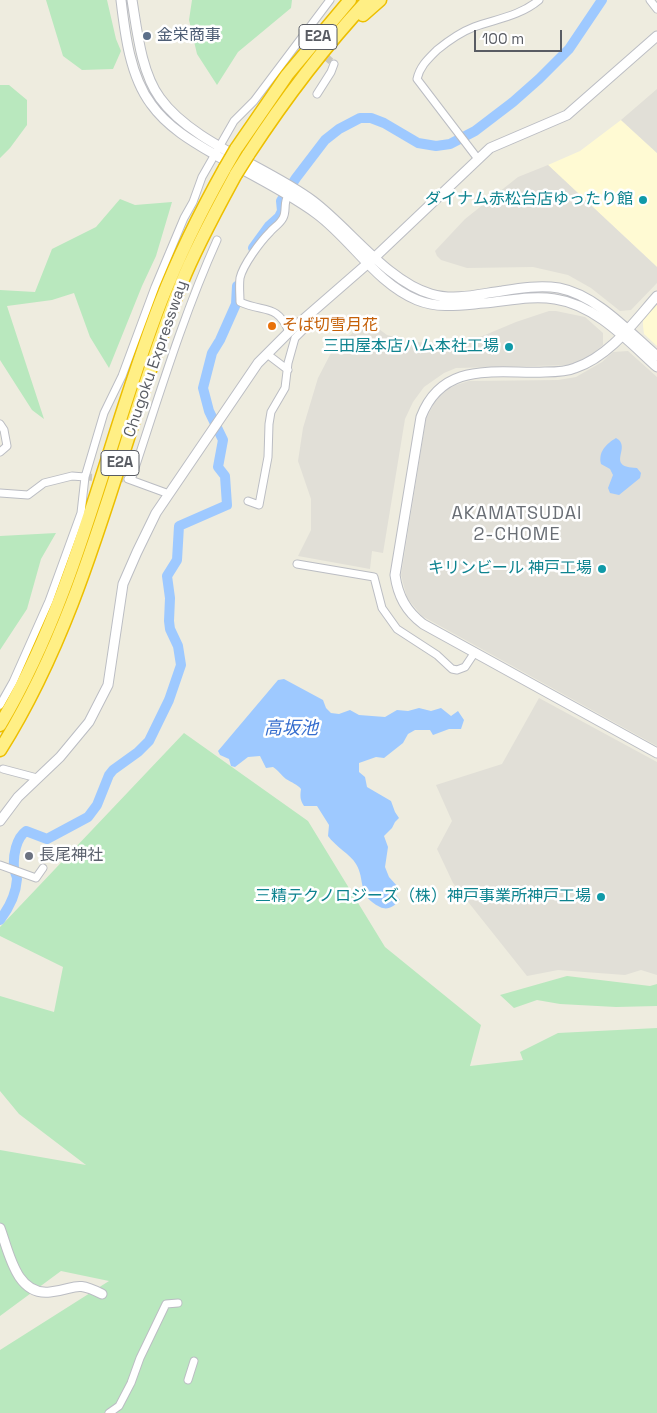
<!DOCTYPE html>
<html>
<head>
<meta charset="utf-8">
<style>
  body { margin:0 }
  #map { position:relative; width:657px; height:1413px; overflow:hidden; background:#eeecdf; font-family:"Space Grotesk",sans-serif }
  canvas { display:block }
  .scale { position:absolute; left:474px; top:30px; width:88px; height:22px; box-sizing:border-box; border:2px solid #595c63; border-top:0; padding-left:6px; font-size:15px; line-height:18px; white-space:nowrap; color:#595c63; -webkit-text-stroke:4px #fff; paint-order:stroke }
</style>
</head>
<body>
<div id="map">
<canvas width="657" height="1413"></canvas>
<div class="scale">100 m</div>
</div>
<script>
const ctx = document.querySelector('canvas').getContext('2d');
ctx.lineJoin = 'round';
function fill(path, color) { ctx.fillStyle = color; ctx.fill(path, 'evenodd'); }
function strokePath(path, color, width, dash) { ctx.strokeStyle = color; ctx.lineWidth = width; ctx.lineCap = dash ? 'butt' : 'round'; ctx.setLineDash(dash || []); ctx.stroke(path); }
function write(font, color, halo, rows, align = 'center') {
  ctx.font = font + ' "Space Grotesk","Noto Sans JP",sans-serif'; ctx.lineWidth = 5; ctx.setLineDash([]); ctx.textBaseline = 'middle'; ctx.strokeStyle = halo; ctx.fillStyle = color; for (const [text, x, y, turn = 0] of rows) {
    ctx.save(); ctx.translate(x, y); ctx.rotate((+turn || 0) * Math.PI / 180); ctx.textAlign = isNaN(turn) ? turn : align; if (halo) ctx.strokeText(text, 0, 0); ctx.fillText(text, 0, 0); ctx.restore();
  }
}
const commercial = new Path2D(`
  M621 120 657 153V267L548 165 580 151Z
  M657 304V346L644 334 643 326V320Z`);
const industrial = new Path2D(`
  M657 89V153L621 120Z
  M548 165 657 267V283L631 310 620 311 591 288 568 275 533 267 467 268 441 260 437 256 435 251 465 219 518 177Z
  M549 311H556L585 317 603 333V345L591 355 572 365 456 368 444 373 424 387 413 402 405 419 383 553 372 551 370 569 298 556 311 530V499L298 461 303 428 318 378 332 351 367 320 387 335 411 341 440 345 473 340 516 322Z
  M628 351 657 377V746L422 616 407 598 401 575 426 419 434 403 444 391 456 385 469 381 558 380 576 377 602 362 613 352Z
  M539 698 657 762V975L641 970 625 975 558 970 527 976 453 883 437 849 452 821 436 785 502 764Z`);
const green = new Path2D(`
  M46 0H107L116 39 121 51 113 69 82 70 63 56Z
  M192 0H292L291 8 238 52 217 85 197 54 189 20Z
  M0 85H9L27 100V125L10 148 0 158Z
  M120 199 135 205 172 202 156 256 142 286 109 368 90 337 74 293 52 300 7 306 44 419 32 410 0 360V290L35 292 52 249 96 227Z
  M56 533 41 559 27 609 0 650V536Z
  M184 733 308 821 385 947 481 1025 470 1066 523 1060 520 1052 558 1033 657 1028V1413H0V1350L109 1281 61 1271 0 1316V1150L86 1165 19 1114 0 1091V996L54 1012 63 967 0 936V927Z
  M567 976 650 986 657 984V1006L616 1007 560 1004 537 1000 514 1008 500 995Z`);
const water = new Path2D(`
  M616 438C633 447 604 467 637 468L641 473 640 478 619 495 610 493 608 488 613 475 610 469 601 464C598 452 606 444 616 438Z
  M284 679 323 700 326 708 331 713 339 714 350 710 359 715 385 717 397 710 408 711 419 708 431 711 441 708 451 716 458 711 464 720 461 729H449L433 735 430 730H415L408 734 403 743 384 758 376 757 359 763V772L365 777 367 787 391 801 395 812 399 818 395 822 392 828 384 836 388 847 385 867 389 877 398 887 396 895 400 900C394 906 388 911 380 907 356 895 366 880 356 864 351 855 335 846 328 836L329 825 317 806H304C300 800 300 796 301 789 297 784 292 783 286 779 281 775 279 771 273 767L266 768 260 756 248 757 235 767 231 766 229 759 220 755 218 751 278 680Z`);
const river = new Path2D(`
  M253 248 269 226 279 217 282 211 281 201 296 178 325 140 339 129 360 118H371L384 123 418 143 436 146 450 144 475 131 513 102 539 79 569 49 602 0
  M0 920C9 908 16 895 17 879 17 875 14 872 14 868 13 856 16 838 26 831L47 839 88 817 97 805 109 775 113 770 138 752 149 741 169 700 181 665 178 646 170 629 169 621 170 598 167 576 177 560 179 526 227 505 225 476 218 467 223 440 209 411 203 388 212 353 220 340 236 304 237 286`);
const minorTunnel = new Path2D(`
  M302 36 334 64
  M85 477 128 479`);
const minor = new Path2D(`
  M650 0 657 9
  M317 94 331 72 334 64
  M478 159 417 79C420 66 428 59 437 50 448 41 461 32 474 27 496 19 520 16 539 0
  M288 196C283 203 287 211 283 218 280 224 274 227 270 232 260 242 243 265 240 278 239 286 240 294 240 302 264 313 277 303 289 332
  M267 354 288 370
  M0 424 4 430 7 446 0 452
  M128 479 169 494
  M131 480C158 399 182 318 217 240
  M0 493 28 495 44 483 72 476 85 477
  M248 501 259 505 268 457 269 424 271 412 285 388 288 363 295 338 308 325 310 314
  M297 564 374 577 382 608 397 629 437 655 452 669 457 670 465 667 475 652
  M0 705 13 682 49 601 81 513 85 477 104 413 122 376 155 287 184 218 193 202 202 177 234 121 254 101 330 0
  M3 769 37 778
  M0 865 36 878 43 868
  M188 1380 194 1361
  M109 1413 119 1406 131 1383 140 1358 166 1304 178 1303`);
const tertiary = new Path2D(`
  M121 0C125 34 130 76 151 104 168 128 195 143 219 157 252 175 287 192 317 214 352 240 376 283 417 300 439 309 461 305 484 303 507 301 532 295 555 299 596 305 628 341 657 367
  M132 0C137 30 141 72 160 98 192 143 268 167 313 201 349 228 388 282 431 294 455 301 479 294 502 291 521 288 540 285 559 288 596 295 629 332 657 356
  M657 296C634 322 610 356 575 368 566 372 555 372 545 372 496 374 443 360 421 417L395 575C398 596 406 611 423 624L657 753
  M0 821 18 797 60 757 89 722 108 685 123 584 137 552 156 513 258 363 289 332 374 258 490 148 567 115 657 36
  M0 1228C9 1252 16 1296 50 1292 77 1289 74 1280 102 1294`);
const motorway = new Path2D(`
  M363 15 380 0
  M236 149 287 75 350 0
  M248 155C284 100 323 48 368 0
  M0 725C78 594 106 442 161 301 179 255 201 211 225 168
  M0 750C90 607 120 437 182 282 197 245 217 209 236 174`);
const motorwayBridge = new Path2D(`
  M225 168 236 149
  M236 174 248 155`);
const markers = [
  [147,36,5,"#5c6f8a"],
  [643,200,5,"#0f9aa8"],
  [272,326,5,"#e8710a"],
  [509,347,5,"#0f9aa8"],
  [602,569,5,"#0f9aa8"],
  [29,856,5,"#6b7280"],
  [601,897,5,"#0f9aa8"]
];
const shields = [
  [318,37,38],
  [120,463,38]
];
const shieldNames = [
  ["E2A",318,37],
  ["E2A",120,463]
];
const serviceNames = [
  ["金栄商事",157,36]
];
const cultureNames = [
  ["ダイナム赤松台店ゆったり館",633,200],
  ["三田屋本店ハム本社工場",499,347],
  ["キリンビール 神戸工場",592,569],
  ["三精テクノロジーズ（株）神戸事業所神戸工場",591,897]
];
const foodNames = [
  ["そば切雪月花",282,326]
];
const streetNames = [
  ["Chugoku Expressway",156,359,-71]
];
const worshipNames = [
  ["長尾神社",39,856]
];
const neighbourhoodNames = [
  ["AKAMATSUDAI",517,514],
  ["2-CHOME",517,535]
];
const waterNames = [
  ["高坂池",291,729]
];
fill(commercial, '#fffad3');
fill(industrial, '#e1dfd7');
fill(green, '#b9e8be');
fill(water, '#9ec9ff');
strokePath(river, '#9ec9ff', 10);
strokePath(minorTunnel, '#c9c8c0', 7, [7, 3.5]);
strokePath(minor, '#bbbdc3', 9);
strokePath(tertiary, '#bbbdc3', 11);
strokePath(motorway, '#edbf00', 15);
strokePath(minor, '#fff', 7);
strokePath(tertiary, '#fff', 9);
strokePath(motorway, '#ffef85', 12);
strokePath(motorwayBridge, '#edbf00', 15, []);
strokePath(motorwayBridge, '#ffef85', 12);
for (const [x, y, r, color] of markers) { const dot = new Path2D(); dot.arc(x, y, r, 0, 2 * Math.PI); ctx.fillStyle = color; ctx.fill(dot); strokePath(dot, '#fff', 2); }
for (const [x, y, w] of shields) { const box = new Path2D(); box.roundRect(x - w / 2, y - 12.5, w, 25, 4); ctx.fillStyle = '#fff'; ctx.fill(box); strokePath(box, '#595c63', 1); }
write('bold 15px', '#595c63', null, shieldNames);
write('16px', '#4e5e75', '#fff', serviceNames, 'left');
write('16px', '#0d838f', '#fff', cultureNames, 'right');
write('16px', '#c56008', '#fff', foodNames, 'left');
write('16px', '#595c63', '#fff', streetNames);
write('16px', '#5b616d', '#fff', worshipNames, 'left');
ctx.letterSpacing = '1px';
write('18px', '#696e75', '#fff', neighbourhoodNames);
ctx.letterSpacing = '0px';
write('italic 18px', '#356dce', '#fff', waterNames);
</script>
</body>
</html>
